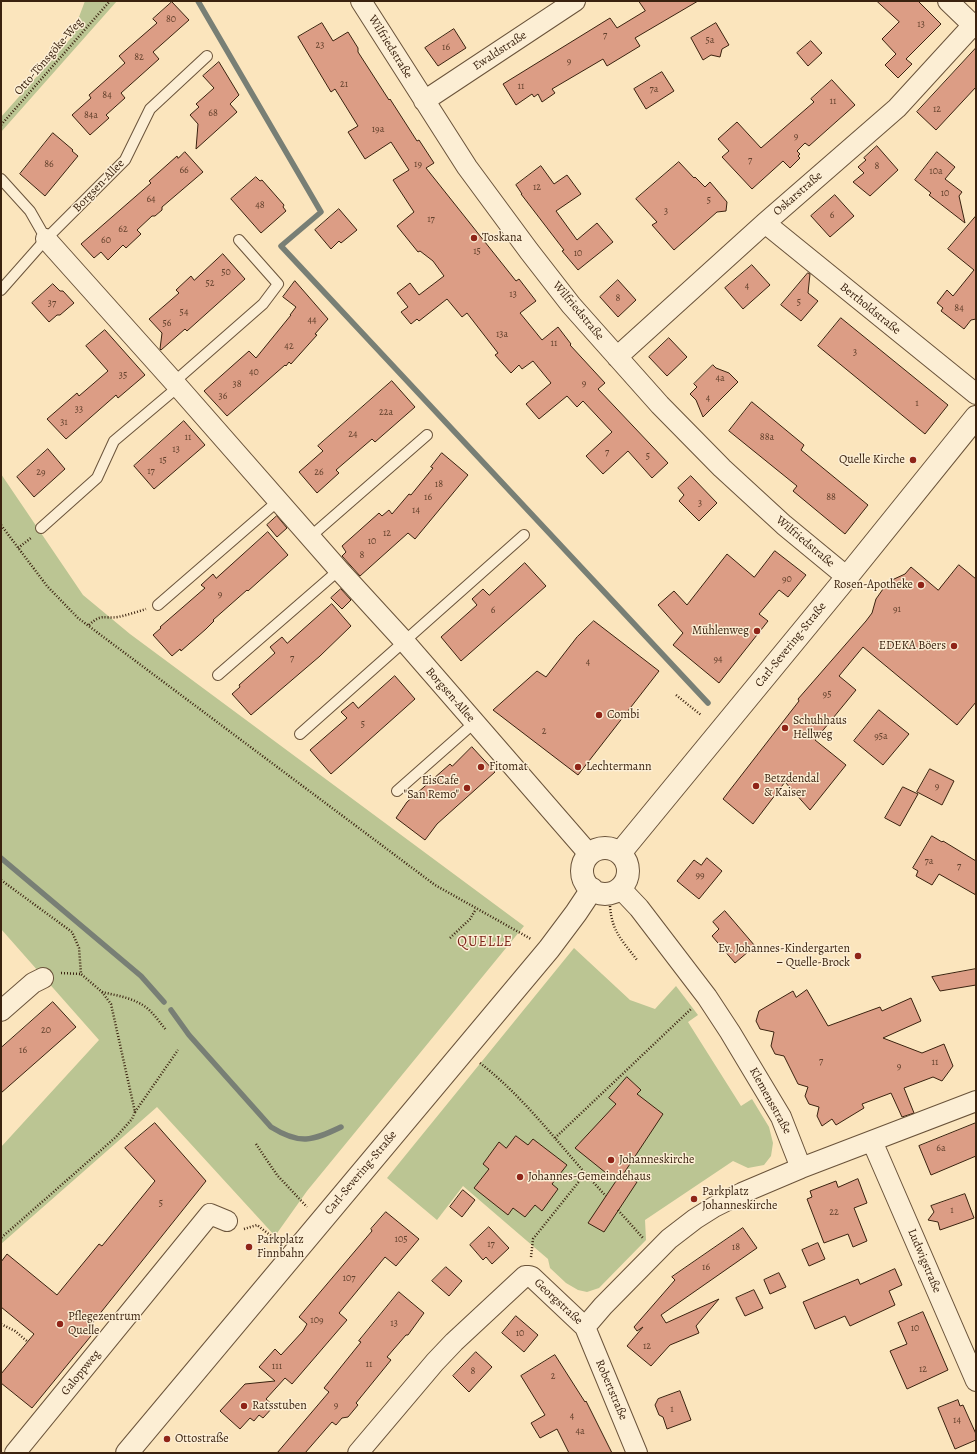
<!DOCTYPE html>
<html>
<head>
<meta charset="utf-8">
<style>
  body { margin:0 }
  #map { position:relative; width:977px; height:1454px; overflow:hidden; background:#fbe5bd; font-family:Alegreya,serif }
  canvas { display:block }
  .frame { position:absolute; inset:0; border:2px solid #3a220f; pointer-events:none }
</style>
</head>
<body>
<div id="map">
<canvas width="977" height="1454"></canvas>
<div class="frame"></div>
</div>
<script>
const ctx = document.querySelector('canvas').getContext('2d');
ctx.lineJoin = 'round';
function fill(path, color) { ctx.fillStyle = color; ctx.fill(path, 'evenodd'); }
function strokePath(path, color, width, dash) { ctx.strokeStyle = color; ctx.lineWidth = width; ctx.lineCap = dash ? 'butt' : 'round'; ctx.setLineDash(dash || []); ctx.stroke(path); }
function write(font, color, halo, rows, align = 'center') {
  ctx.font = font + ' Alegreya,serif'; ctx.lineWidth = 3; ctx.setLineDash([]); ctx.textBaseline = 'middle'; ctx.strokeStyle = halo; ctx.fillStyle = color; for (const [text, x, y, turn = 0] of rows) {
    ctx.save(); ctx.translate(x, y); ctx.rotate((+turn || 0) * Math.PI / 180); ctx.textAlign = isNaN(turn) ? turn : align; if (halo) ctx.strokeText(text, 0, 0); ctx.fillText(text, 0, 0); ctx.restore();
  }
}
const green = new Path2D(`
  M85 1H117L1 132V117L71 38Z
  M1 474 83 595 130 634 524 926 307 1191 275 1236 157 1107 1 1244V1147L99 1040 1 929Z
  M574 948 630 1000 655 1009 676 986 698 1015 688 1022 741 1106 752 1099 769 1127 773 1143 771 1156 764 1165 748 1168 733 1161 645 1220 646 1240 599 1288 587 1292 578 1290 566 1283 550 1268 548 1259 463 1186 437 1220 387 1178Z`);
const stream = new Path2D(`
  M198 1 321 212 281 246 708 703
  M1 858 141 976 164 1002
  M171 1010 189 1035 271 1127C300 1145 312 1141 341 1127`);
const building = new Path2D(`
  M639 1H698L635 38 640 46 607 66 603 59 552 89 555 93 542 102 538 94 534 97 532 94 516 105 503 84 610 18 617 28 645 11Z
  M877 1H918L941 24 906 59 912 64 898 78 885 65 896 54 882 39 899 22Z
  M172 2 189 20 153 52 159 59 121 93 125 98 106 115 109 118 90 135 72 115 91 98 89 95 125 63 119 56 157 23 153 19Z
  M322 23 333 41 348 32 358 48V52L389 100 390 99 417 141 419 140 434 163 426 168 516 281 519 279 536 301 520 313 542 340 558 327 571 344 570 345 605 383 598 389 668 463 652 478 628 451 603 474 586 456 612 432 583 401 577 407 567 396 539 419 526 404 551 383 533 361 522 369 519 365 511 373 495 355 498 353 467 313 462 317 447 299 419 321 417 319 411 324 401 312 408 307 397 293 410 283 419 295 444 276 433 261 420 251 418 252 397 226 414 212 393 180 409 170 391 142 365 159 348 132 358 126 335 89 331 92 298 37Z
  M716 23 729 45 722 49 720 57 711 55 703 60 691 38Z
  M454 29 466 48 438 66 425 48Z
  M811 41 822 53 808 66 797 53Z
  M976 48V87L936 130 917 112Z
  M219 62 239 95 230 104 237 112 196 149 198 124 190 115 199 107 196 104 214 88 203 76Z
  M662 72 674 91 646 109 634 89Z
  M832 80 855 105 809 146 805 143 797 151 800 154 798 156 800 158 790 168 783 161 752 189 722 157 729 151 718 139 737 122 761 148 814 102 811 99Z
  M53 133 73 150 72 151 78 156 45 196 20 174Z
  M877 146 898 170 870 196 853 182 864 173 858 167 866 160 864 158Z
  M185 152 203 172 162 207V210L155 216H152L137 230 141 234 126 248 123 245 108 260 101 252 94 258 81 244 151 183 149 181 177 156 178 158Z
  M937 152 955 167 945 179 962 192 959 196 965 223 929 195 931 193 915 180Z
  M679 162 694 178 695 177 705 187 710 182 727 202 726 211 717 212 674 250 652 225 657 222 636 199Z
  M541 166 554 184 567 175 581 194 556 211 577 240 597 223 613 242 578 270 562 251 564 250 521 194H522L516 185Z
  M256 177 260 181 262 180 284 205 283 207 286 211 261 233 231 199Z
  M835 195 854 216 830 237 811 216Z
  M339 209 357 230 341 243 339 241 331 249 315 230Z
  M976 216V319L971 320 964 329 941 311 943 308 937 303 947 290 953 296 974 270 948 249Z
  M223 254 245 279 187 331 185 329 161 350 160 349 162 333 149 319 179 293 176 290 191 276 194 280Z
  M752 265 770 285 743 309 725 288Z
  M808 273 810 274 808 293 818 301 801 321 781 305Z
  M618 280 636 300 618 317 600 297Z
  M295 281 328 319 315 334 317 335 291 364 289 362 286 366 285 365 227 416 204 391 249 351 256 358 291 315H290L296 307 283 297Z
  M53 284 60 291H63L74 303 60 315H57L49 322 32 303Z
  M841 318 948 405 925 434 818 346Z
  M105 330 145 375 118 398 116 395 66 439 47 419 77 393 79 396 108 371 86 346Z
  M669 338 687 357 667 376 649 357Z
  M713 365 716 368 729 373 738 382 703 417 696 400 690 394 697 387 694 384Z
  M392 381 415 407 375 442 372 439 336 470 339 473 317 493 299 472 323 451 318 446Z
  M752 402 804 445 801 450 868 505 845 534 793 491 797 486 729 431Z
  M184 421 205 445 154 489 134 466Z
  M48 449 65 469 34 497 17 477Z
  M442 453 468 475 415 539 408 533 360 576 342 556 346 552 342 546 379 513 382 516 389 510 392 514 409 494 411 495 433 468 431 467Z
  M691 476 717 503 699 521 679 501 684 495 678 488Z
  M277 516 287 528 277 537 267 525Z
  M268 532 288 555 248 591 247 590 213 620 214 621 206 629 181 651 180 649 172 656 153 635 161 628 160 627 205 588 201 585 213 574 216 578Z
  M775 551 806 575 788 597 779 590 759 614 768 621 719 683 673 645 683 633 658 605 674 591 687 605 727 554 754 577Z
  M525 563 546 586 461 661 441 637 477 605 472 599 483 589 489 595Z
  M959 565 976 579V702L957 725 863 647 839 676 856 690 815 740 846 765 810 810 785 782 753 824 723 799 799 701 798 699 866 621 872 613 876 599 883 589 892 580 905 574 911 567 938 590Z
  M341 589 351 600 342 609 331 598Z
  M332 604 351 626 320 656 251 715 232 694 240 687 239 685 275 653 270 647 282 637 287 643Z
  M594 621 659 671 578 775 493 710 537 671 546 677 577 637Z
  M395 676 415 699 331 774 310 750 347 718 341 712 353 702 358 708Z
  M879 710 909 734 883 765 854 741Z
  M472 747 495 772 437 824 425 840 396 818 407 802 450 764 452 766Z
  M930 769 954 781 942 805 917 792Z
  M903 787 918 794 900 826 885 818Z
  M932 836 942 842 943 841 976 861V895L939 874 932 885 916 876 918 871 913 868Z
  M707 858 722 871 699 899 677 881 694 860 701 865Z
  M725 911 755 946 735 963 712 936 719 929 713 922Z
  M976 969V985L940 991 932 977Z
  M807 990 828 1026 880 1007 882 1011 911 998 921 1021 883 1038 922 1053 944 1044 953 1066 942 1081 933 1077 904 1088 914 1113 902 1117 891 1093 862 1104 864 1108 836 1125 832 1119 822 1126 817 1116 819 1107 809 1104 805 1096 808 1087 798 1084 784 1056 775 1054 771 1046 774 1032 760 1029 756 1021 759 1011 793 991 796 997Z
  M53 1002 76 1027 1 1093V1048Z
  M627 1077 641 1090 637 1094 663 1114 624 1173 637 1182 604 1232 588 1223 616 1181 575 1148 616 1104 609 1098Z
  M155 1123 206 1181 90 1326 95 1331 32 1408 1 1383V1374L34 1334 1 1307V1262L7 1254 57 1295 99 1244 102 1246 155 1181 125 1148Z
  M976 1123V1156L931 1175 919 1146Z
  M516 1136 528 1145 533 1139 567 1165 552 1184 558 1189 542 1211 535 1205 525 1217 513 1208 508 1215 474 1188 489 1169 483 1164 499 1142 506 1148Z
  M858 1179 867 1203 854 1208 867 1241 853 1247 848 1234 824 1243 807 1199 812 1197 810 1191 836 1181 838 1187Z
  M463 1190 475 1200 462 1217 450 1207Z
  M965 1194 974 1218 940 1230 938 1222 928 1220 934 1212 931 1206Z
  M386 1212 419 1239 396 1266 385 1257 339 1313 347 1320 292 1384 285 1378 266 1399 274 1406 263 1418 259 1415 254 1421 250 1418 240 1429 220 1411 245 1384 275 1381 259 1367 275 1349 281 1355 303 1331 307 1324 299 1317 372 1231 371 1229Z
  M489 1227 509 1248 492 1264 486 1257 483 1260 470 1245Z
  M743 1228 757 1248 661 1315 666 1323 719 1299 696 1326 699 1333 670 1345 651 1366 627 1346 643 1327 637 1331 634 1327 675 1280 672 1277Z
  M818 1243 825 1259 809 1266 802 1250Z
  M446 1267 462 1281 449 1296 432 1281Z
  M895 1269 902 1285 889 1291 895 1305 850 1326 845 1316 815 1329 803 1302 858 1279 860 1284Z
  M779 1273 786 1287 770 1294 764 1280Z
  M754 1290 763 1308 745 1316 736 1298Z
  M399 1292 424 1313 408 1335H406L387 1357 391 1360 356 1403 358 1405 348 1417 342 1418 336 1425 332 1422 305 1453H277L329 1392 324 1388 361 1342 359 1341Z
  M923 1312 948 1370 907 1389 890 1351 907 1344 898 1323Z
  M516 1316 538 1335 524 1352 502 1333Z
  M476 1352 492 1367 469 1392 453 1376Z
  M555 1355 585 1402 586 1401 612 1453H569L557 1429 540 1438 531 1423 545 1415 521 1376Z
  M680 1391 691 1420 667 1429 663 1417 659 1415 655 1405 658 1399Z
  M958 1400 960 1406 963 1405 976 1434V1440L955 1449 938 1408Z`);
const path = new Path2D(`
  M1 125 110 1
  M1 525 47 586 78 618 435 885 531 939
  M18 548 31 538
  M89 625C102 613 103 619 118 617 127 615 137 612 146 609
  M676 695 701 715
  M1 880 72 932 79 948 81 974 102 992 111 1004 135 1112 132 1119 116 1137 1 1238
  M610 906C612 932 622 940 637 960
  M450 938 470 919 476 909
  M61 973 81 974
  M102 992C114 995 128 997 139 1003 150 1008 158 1020 166 1030
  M480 1063C529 1101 564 1152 606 1196
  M135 1112 178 1050
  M555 1138 692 1008
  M256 1144 277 1175 307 1207
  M618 1210 643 1238
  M244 1229 257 1225 279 1242
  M531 1257 533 1239 585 1174
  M1 1324 15 1331 28 1342`);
const service = new Path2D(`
  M1 179 30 211 46 239
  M1 290 46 239 125 160 150 109 207 56
  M174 382 263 304 278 284 239 240
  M41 528 97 478 114 441 178 387
  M310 537 427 435
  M158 605 278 501
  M218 675 339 570
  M300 734 524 535
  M397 791 474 723`);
const minor = new Path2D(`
  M361 1 467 167 529 251 571 305 660 405 722 468 784 525 847 577
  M948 1 976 28
  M424 101 575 1
  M765 223 976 394
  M46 239 174 382 339 570 404 641 589 854
  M617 357 765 223 897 108 973 25
  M620 888 639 908 707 997 730 1032 781 1117 801 1168
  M1 1011 33 983 43 978
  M872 1141 976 1381
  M585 1327 603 1306 669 1239 695 1219 714 1207 742 1193 801 1168 976 1101
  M15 1453 210 1214 227 1221
  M358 1453 435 1362 454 1342 525 1276H529L532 1277 585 1327 637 1453`);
const tertiary = new Path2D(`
  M582 871a23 23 0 1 1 46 0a23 23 0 1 1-46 0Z
  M620 853 847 577 976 417
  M127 1453 549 949 576 913 592 889`);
const markers = [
  [474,238,4,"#8f2418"],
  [913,460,4,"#8f2418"],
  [921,585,4,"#8f2418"],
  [757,631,4,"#8f2418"],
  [954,646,4,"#8f2418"],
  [599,715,4,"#8f2418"],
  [785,728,4,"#8f2418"],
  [481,767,4,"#8f2418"],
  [578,767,4,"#8f2418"],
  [756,786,4,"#8f2418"],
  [467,788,4,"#8f2418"],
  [858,956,4,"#8f2418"],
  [611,1160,4,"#8f2418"],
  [520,1177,4,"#8f2418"],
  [694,1199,4,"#8f2418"],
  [249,1247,4,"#8f2418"],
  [60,1324,4,"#8f2418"],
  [244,1406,4,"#8f2418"],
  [167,1439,4,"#8f2418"]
];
const numberNames = [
  ["80",171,20],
  ["13",921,25],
  ["7",605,36],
  ["5a",710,41],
  ["23",320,46],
  ["16",446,48],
  ["82",139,58],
  ["9",569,62],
  ["21",344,85],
  ["11",521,87],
  ["7a",654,90],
  ["84",107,96],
  ["11",833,102],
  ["12",937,110],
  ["68",213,114],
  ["84a",91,116],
  ["19a",378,130],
  ["9",796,137],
  ["7",750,161],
  ["86",49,165],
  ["19",418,165],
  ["8",877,167],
  ["66",184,171],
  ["10a",936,172],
  ["12",537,188],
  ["10",945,194],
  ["64",151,200],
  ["5",709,201],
  ["48",260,206],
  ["3",666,212],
  ["6",832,216],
  ["17",431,220],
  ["62",123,230],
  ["60",106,241],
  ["15",477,252],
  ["10",578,254],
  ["50",226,273],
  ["52",210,284],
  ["4",747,287],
  ["13",513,295],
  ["8",618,299],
  ["5",799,303],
  ["37",52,304],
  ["84",959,309],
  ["54",184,313],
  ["44",312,321],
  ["56",167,324],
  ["13a",502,335],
  ["11",554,344],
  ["42",289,347],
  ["3",855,353],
  ["40",254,373],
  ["35",123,376],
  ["4a",720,379],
  ["9",584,384],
  ["38",237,385],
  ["36",223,397],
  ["4",708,399],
  ["1",917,404],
  ["33",79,410],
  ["22a",386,413],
  ["31",64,423],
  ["24",353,435],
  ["11",188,438],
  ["88a",767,438],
  ["13",176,450],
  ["7",607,453],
  ["5",648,457],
  ["15",163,461],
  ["17",151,472],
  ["29",41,473],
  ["26",319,473],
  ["18",439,485],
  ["16",428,498],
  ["88",831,498],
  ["3",700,504],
  ["14",416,511],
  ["12",387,534],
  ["10",372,542],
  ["8",362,556],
  ["90",787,580],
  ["9",220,595],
  ["91",897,610],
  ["6",493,611],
  ["7",292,659],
  ["94",718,660],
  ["4",588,663],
  ["95",827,695],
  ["5",363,725],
  ["2",544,732],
  ["95a",881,737],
  ["9",937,787],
  ["7a",929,862],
  ["7",959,867],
  ["99",700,876],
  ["20",46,1031],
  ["16",23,1051],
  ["7",821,1062],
  ["11",935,1063],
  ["9",899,1067],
  ["6a",941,1149],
  ["5",161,1204],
  ["1",952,1211],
  ["22",834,1213],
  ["105",401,1240],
  ["17",491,1245],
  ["18",736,1248],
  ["16",706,1268],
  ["107",349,1279],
  ["109",317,1321],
  ["13",394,1324],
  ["10",915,1329],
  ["10",520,1334],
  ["12",647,1347],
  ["11",369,1365],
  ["111",277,1367],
  ["12",923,1370],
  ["8",473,1372],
  ["2",553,1377],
  ["9",336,1406],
  ["1",672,1410],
  ["4",572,1417],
  ["14",957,1421],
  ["4a",580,1432]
];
const streetNames = [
  ["Wilfriedstraße",390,47,58],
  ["Ewaldstraße",500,51,-33],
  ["Otto-Tönsgöke-Weg",49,57,-49],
  ["Borgsen-Allee",99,186,-46],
  ["Oskarstraße",798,194,-41],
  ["Bertholdstraße",870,309,39],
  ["Wilfriedstraße",578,311,50],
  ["Wilfriedstraße",805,542,40],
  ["Carl-Severing-Straße",791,645,-51],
  ["Borgsen-Allee",450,695,49],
  ["Klemensstraße",770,1101,61],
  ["Carl-Severing-Straße",361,1173,-50],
  ["Ludwigstraße",924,1261,67],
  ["Georgstraße",558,1302,43],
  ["Galoppweg",81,1373,-51],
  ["Robertstraße",611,1390,67]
];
const poiNames = [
  ["Toskana",482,238],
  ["Quelle Kirche",905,460,"right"],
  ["Rosen-Apotheke",913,585,"right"],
  ["Mühlenweg",749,631,"right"],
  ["EDEKA Böers",946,646,"right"],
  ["Combi",607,715],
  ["Schuhhaus",793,721],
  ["Hellweg",793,735],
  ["Fitomat",489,767],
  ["Lechtermann",586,767],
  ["Betzdendal",764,779],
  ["& Kaiser",764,793],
  ["EisCafe",459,781,"right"],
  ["\"San Remo\"",459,795,"right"],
  ["Ev. Johannes-Kindergarten",850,949,"right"],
  ["– Quelle-Brock",850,963,"right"],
  ["Johanneskirche",619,1160],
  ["Johannes-Gemeindehaus",528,1177],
  ["Parkplatz",702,1192],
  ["Johanneskirche",702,1206],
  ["Parkplatz",257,1240],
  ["Finnbahn",257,1254],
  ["Pflegezentrum",68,1317],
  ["Quelle",68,1331],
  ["Ratsstuben",252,1406],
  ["Ottostraße",175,1439]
];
const quarterNames = [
  ["QUELLE",485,943]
];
fill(green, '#bbc593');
strokePath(stream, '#787f75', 5.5);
fill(building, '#dc9d85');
strokePath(building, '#3a220f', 1);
strokePath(service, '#6a533a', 12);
strokePath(minor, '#6a533a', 22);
strokePath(tertiary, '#6a533a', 24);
strokePath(path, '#3a220f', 2.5, [1, 2]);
strokePath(service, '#fceed4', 10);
strokePath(minor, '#fceed4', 20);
strokePath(tertiary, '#fceed4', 22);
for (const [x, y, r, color] of markers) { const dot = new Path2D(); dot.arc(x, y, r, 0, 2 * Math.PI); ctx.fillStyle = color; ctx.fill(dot); strokePath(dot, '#fceed4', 1.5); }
write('10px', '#62412c', null, numberNames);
write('12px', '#3a220f', '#fceed4', streetNames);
write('12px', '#3a220f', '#fceed4', poiNames, 'left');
ctx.letterSpacing = '1px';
write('14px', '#7a1f14', '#fceed4', quarterNames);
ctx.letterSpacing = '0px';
</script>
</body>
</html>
